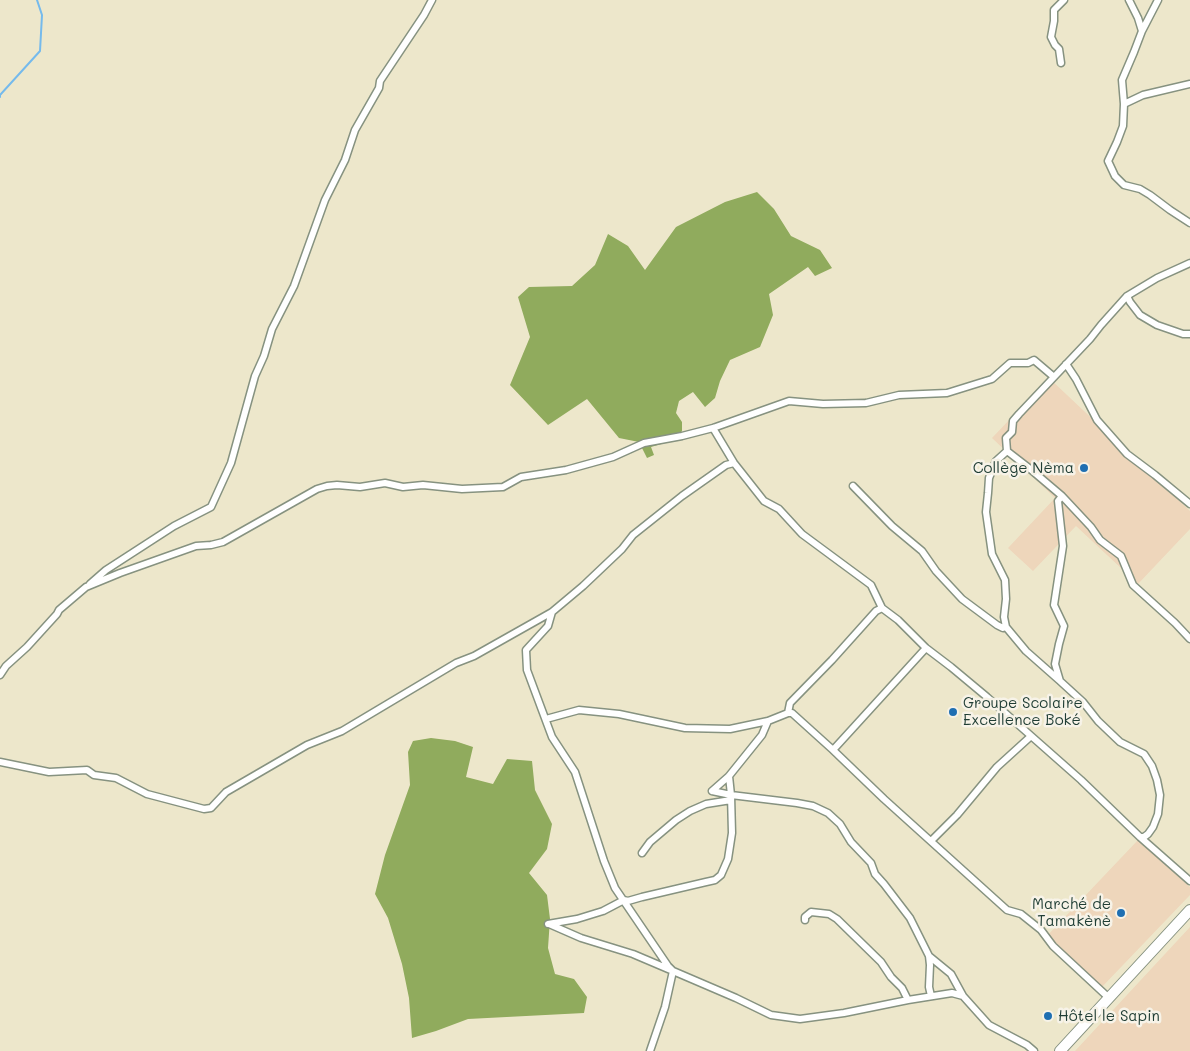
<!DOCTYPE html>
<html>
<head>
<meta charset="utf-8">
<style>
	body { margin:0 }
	canvas { display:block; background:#ede7cb }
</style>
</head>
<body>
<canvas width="1190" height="1051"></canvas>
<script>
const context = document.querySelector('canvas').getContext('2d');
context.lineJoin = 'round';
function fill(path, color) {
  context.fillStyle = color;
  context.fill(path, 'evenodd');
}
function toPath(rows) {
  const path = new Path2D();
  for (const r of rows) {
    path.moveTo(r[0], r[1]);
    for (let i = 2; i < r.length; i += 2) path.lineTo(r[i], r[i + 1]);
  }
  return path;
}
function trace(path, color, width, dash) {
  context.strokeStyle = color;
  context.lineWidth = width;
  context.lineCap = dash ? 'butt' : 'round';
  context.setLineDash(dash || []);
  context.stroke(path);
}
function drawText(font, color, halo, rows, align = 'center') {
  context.font = font + ' Mali,sans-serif';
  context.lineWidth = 5;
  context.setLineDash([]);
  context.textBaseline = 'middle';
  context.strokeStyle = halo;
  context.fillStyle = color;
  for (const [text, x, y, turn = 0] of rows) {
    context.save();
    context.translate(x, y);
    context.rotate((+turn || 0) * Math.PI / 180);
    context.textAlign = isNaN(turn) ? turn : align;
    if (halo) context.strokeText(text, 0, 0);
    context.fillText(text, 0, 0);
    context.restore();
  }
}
fill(toPath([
	[1049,378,1190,511,1190,529,1138,584,1076,526,1033,571,1008,548,1055,498,992,438],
	[1138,840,1190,887,1190,895,1101,988,1045,938],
	[1190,927,1190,1051,1075,1051]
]), '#eed6bb');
fill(toPath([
	[757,192,774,209,791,236,820,250,832,268,815,276,808,267,769,294,773,315,760,347,730,360,720,381,715,398,705,407,693,392,679,401,676,413,682,422,682,431,675,440,651,447,654,455,647,458,639,442,619,438,587,399,548,425,510,385,530,337,518,297,529,287,572,286,595,265,608,234,628,246,645,270,676,227,725,202],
	[431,738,455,741,473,747,466,777,493,784,507,759,532,761,535,790,552,824,547,849,529,873,547,895,550,919,548,948,555,974,574,979,587,997,584,1013,468,1019,436,1031,412,1038,409,998,402,964,388,918,375,894,385,855,410,785,408,752,413,741]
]), '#90ab5d');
trace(toPath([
	[0,97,0,95,40,51,42,15,37,0]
]), '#75baec', 2);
const minor = toPath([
	[1129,0,1138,18,1142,31],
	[1158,0,1142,31,1134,52,1122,80,1124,104,1123,126,1117,142,1108,161,1115,176,1124,185,1140,189,1150,195,1170,210,1190,223],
	[1061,63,1059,49,1055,45,1051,37,1054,21,1054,10,1064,0],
	[1124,104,1143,95,1190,84],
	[1190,263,1157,278,1127,296,1101,325,1090,339,1019,414,1013,421,1012,432,1006,438,1007,451,1029,468,1062,496,1091,527,1100,540,1121,556,1133,585,1175,623,1190,639],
	[1127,296,1130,302,1140,315,1157,325,1183,334,1190,334],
	[1066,364,1076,379,1097,420,1127,454,1155,475,1190,504],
	[713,428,734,463,764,501,779,509,802,534,871,585,882,608,898,620,926,648,951,667,987,697,1081,780,1140,837,1190,881],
	[1007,451,996,461,989,478,988,493,986,512,992,554,1005,580,1006,599,1004,617,1006,627,1026,651,1060,681],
	[853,486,892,526,922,551,936,571,962,599,997,625,1003,628,1006,627],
	[1062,496,1058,501,1063,546,1054,605,1064,626,1059,644,1055,664,1060,681,1083,702,1098,721,1120,742,1144,754,1152,766,1157,780,1160,795,1158,814,1153,827,1148,834,1144,837,1140,837],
	[90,584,106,570,174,526,211,507,231,463,255,376,264,356,272,329,294,286,325,200,345,160,355,130,379,88,380,81,424,15,432,0],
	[552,612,548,626,526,650,527,670,552,737,575,772,604,861,615,888,668,966,673,971,736,998,771,1015,800,1019,844,1013,908,1000,952,993,963,996,989,1025,1027,1045,1034,1051],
	[0,675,6,666,27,647,57,614,59,610,86,587,120,573,196,546,211,545,223,542,317,489,327,486,337,485,360,487,385,483,403,487,423,485,462,489,503,487,521,477,566,470,613,457,644,443,682,436,713,428,789,401,823,404,866,403,899,395,947,393,992,379,1010,363,1028,363,1034,360,1054,377],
	[788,713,790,703,832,660,876,611,882,608],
	[546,719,579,710,619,714,685,728,730,729,768,721,788,713,792,713,833,750,884,799,1007,910,1021,914,1041,930,1053,946,1109,998],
	[833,750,926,648],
	[0,762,49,772,87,770,94,775,116,778,147,794,204,809,211,808,226,792,307,745,342,731,456,663,474,656,552,612,583,586,622,549,633,535,682,496,726,465,734,463],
	[712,791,731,795,797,803,813,806,828,813,840,824,851,842,871,863,875,874,884,884,910,918,929,956,930,965,929,987,931,996],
	[712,791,729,776,762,735,768,721],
	[931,841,957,815,997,767,1030,737],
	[642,853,650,842,676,820,690,811,706,804,731,800],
	[805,920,805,917,811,912,829,914,837,919,881,962,891,977,902,988,908,1000],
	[548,924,577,919,603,911,624,900,628,901,642,897,706,882,715,880,721,875,728,859,732,833,731,795,729,776],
	[549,924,581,938,633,954,673,971,665,1007,650,1051],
	[929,956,951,974,963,996]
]);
const highway = toPath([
	[1060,1051,1190,910]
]);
trace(minor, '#869280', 9);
trace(highway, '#869280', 12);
trace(minor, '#fff', 6);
trace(highway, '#fff', 10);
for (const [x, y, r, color] of [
	[1084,468,5,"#1f6fb2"],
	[953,712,5,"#1f6fb2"],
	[1121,913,5,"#1f6fb2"],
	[1048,1016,5,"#1f6fb2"]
]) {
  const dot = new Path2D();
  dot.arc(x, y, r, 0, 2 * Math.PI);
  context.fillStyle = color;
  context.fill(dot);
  trace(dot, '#f7f3e8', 2);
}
drawText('15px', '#1f3d34', '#f7f3e8', [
	["Collège Nèma",1074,468],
	["Groupe Scolaire",963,703,"left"],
	["Excellence Boké",963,720,"left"],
	["Marché de",1111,904],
	["Tamakènè",1111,921],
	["Hôtel le Sapin",1058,1016,"left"]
], 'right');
</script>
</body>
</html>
